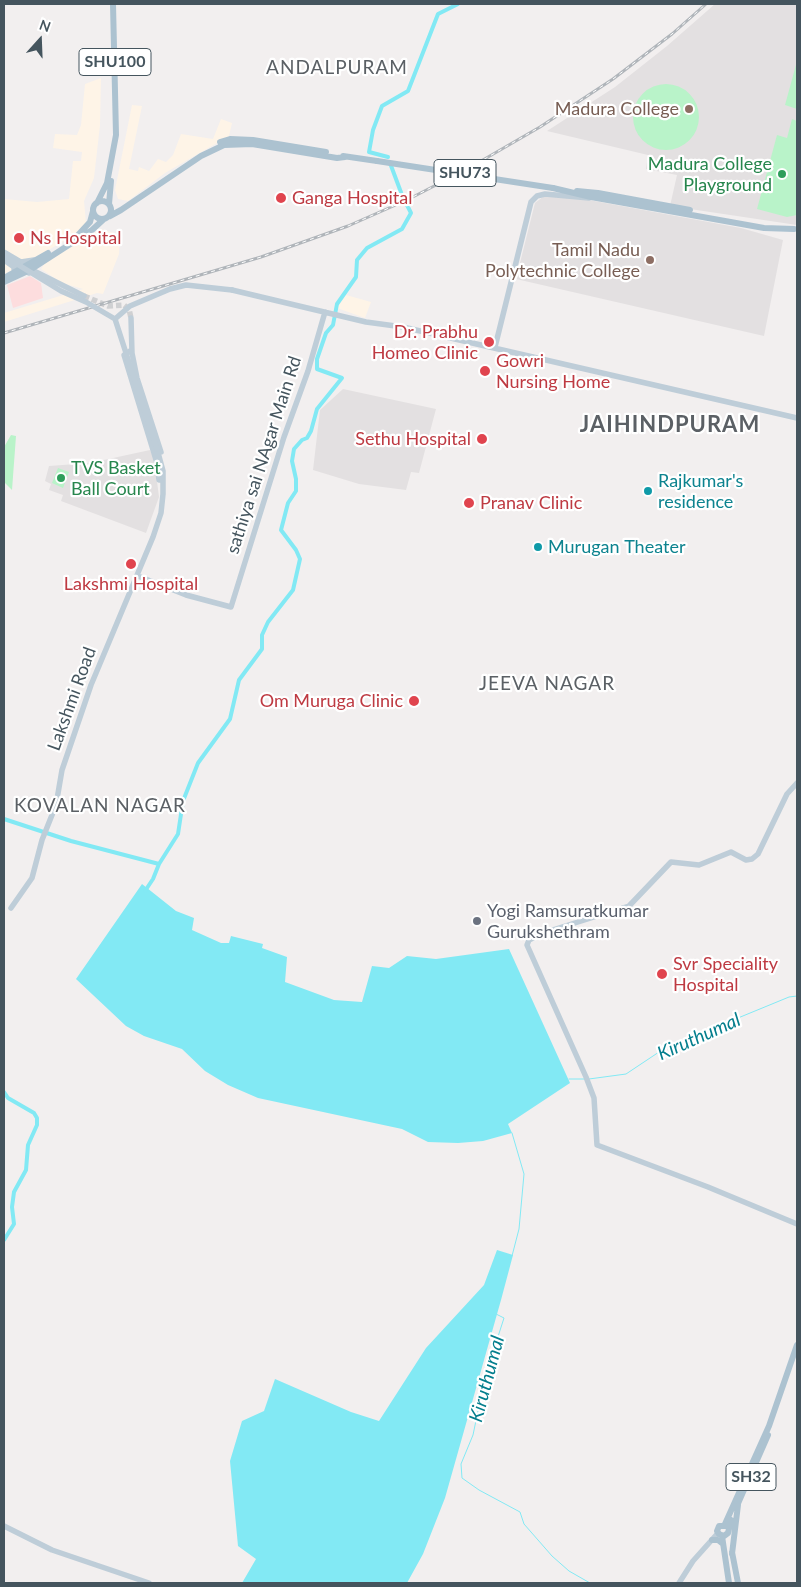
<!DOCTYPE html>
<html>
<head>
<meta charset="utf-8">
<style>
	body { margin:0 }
	#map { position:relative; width:801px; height:1587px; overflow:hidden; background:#f2efef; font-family:Lato,sans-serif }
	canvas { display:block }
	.frame { position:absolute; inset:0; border:5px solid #45555e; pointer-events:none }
	.north { position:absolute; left:15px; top:15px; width:50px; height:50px; -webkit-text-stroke:4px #fff; paint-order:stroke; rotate:20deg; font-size:14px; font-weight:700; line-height:20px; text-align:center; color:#45555e }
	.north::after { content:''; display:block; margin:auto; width:18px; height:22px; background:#45555e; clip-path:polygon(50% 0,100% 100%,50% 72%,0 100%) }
</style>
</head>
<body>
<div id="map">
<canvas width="801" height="1587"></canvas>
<div class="frame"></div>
<div class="north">N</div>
</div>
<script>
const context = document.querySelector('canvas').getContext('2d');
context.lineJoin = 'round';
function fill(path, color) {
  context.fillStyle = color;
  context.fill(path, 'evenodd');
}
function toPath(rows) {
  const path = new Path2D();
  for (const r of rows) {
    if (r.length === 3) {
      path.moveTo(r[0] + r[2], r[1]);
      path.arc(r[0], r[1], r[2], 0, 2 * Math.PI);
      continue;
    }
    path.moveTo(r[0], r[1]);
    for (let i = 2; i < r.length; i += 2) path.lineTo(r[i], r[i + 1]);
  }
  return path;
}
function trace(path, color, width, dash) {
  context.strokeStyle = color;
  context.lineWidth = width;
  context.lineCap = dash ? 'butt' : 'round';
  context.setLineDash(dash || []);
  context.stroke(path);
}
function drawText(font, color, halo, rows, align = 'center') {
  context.font = font + ' Lato,sans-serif';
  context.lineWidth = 4.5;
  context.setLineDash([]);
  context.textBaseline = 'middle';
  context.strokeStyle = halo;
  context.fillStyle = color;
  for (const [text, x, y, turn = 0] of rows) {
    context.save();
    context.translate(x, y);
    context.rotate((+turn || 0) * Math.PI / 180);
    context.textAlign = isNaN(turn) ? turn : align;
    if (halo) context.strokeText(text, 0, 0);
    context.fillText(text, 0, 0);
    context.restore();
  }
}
fill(toPath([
	[101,78,100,125,94,178,84,201,86,223,82,229,61,243,4,274,4,199,37,202,69,199,73,161,81,161,82,152,53,148,55,134,77,135,81,125,85,84],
	[132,105,142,106,129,169,138,171,139,167,149,171,158,159,166,162,173,155,181,134,213,139,221,119,232,123,229,136,165,173,128,201,118,199,115,190],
	[101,229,120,235,119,254,103,294,97,293,4,322,4,313,83,289,62,283,41,269,45,263],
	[346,295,371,302,365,318,337,308]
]), '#fef4e7');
fill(toPath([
	[715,4,797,4,797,225,670,206,677,175,646,169,648,155,547,131,615,87,667,46],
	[544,196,589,200,741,228,783,240,764,336,516,279,535,203],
	[343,389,436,409,419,473,411,472,406,490,359,484,313,470,320,410],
	[150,450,154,458,159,497,146,533,61,501,63,495,49,490,51,484,45,481,49,466,90,463]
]), '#e3e0e1');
fill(toPath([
	[30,276,41,283,43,298,13,308,7,285]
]), '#fdddde');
fill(toPath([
	[797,61,797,109,785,105],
	[666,117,33],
	[792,119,797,121,797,215,787,217,757,209,777,135,787,138],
	[11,435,16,436,12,490,4,482,4,447],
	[58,468,69,472,63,488,52,483]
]), '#b9f3c9');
fill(toPath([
	[142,884,176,911,194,918,192,930,221,943,229,943,231,936,263,944,262,948,287,957,285,982,334,1000,362,1002,372,966,389,968,407,956,436,959,509,949,570,1083,508,1124,512,1133,483,1141,458,1143,428,1142,402,1129,258,1098,228,1085,205,1071,182,1049,144,1036,126,1026,76,979],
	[497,1250,513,1255,501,1300,445,1498,423,1554,407,1583,242,1583,256,1559,238,1546,230,1461,242,1421,264,1411,275,1379,351,1412,379,1421,426,1348,484,1285]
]), '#82e9f4');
trace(toPath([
	[569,1079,585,1079],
	[589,1079,626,1074,665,1048,789,997,797,996],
	[512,1133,524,1174,519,1229,512,1256],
	[496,1314,504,1318,485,1377,473,1435,461,1464,462,1478,479,1490,520,1512,524,1524,552,1556,569,1571,590,1583]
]), '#82e9f4', 1);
trace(toPath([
	[388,157,369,152,373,130,382,106,408,91,438,14,458,4],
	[4,819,71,841,159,864,178,834,183,801,198,763,230,719,239,680,262,649,262,635,268,622,293,590,300,559,296,550,281,530,288,503,296,491,296,479,292,461,294,449,302,440,307,438,311,431,317,409,342,378,317,369,317,359,326,333,333,325,337,304,356,277,357,260,367,248,402,229,411,213,402,195,390,163],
	[145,891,153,879,159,864],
	[4,1092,8,1098,34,1113,37,1118,37,1125,28,1145,26,1170,14,1192,12,1207,14,1224,4,1240]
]), '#82e9f4', 4);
trace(toPath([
	[84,296,108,306,124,305,129,309,131,318]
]), '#cfd0d2', 5.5, [5.5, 3]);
trace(toPath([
	[4,252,21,262,34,260],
	[4,260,14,267,14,269],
	[14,267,29,273,34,271,84,296],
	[232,290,366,322,403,327,797,418],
	[131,318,132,353,137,378,161,452],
	[495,347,531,202,537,196,545,194,589,198],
	[130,351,124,355,157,463,159,480],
	[138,576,186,595,231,607,284,437,308,371,325,312],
	[797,783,787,794,758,854,752,859,746,860,731,852,699,865,671,862,629,906,543,933,529,940,527,945,586,1077,594,1098,597,1145,708,1187,797,1224],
	[11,908,32,878,42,840,56,805,62,770,91,685,153,537,161,513,163,494,163,471,157,449],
	[4,1526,52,1550,149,1583],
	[679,1583,693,1561,718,1533]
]), '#becdd8', 5.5);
trace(toPath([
	[220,142,230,139,253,140,326,152],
	[343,156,377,161],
	[553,188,591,197,764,228,794,229],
	[577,191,598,193,690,210],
	[102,210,9],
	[97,203,107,183,116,135,113,4],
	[109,204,111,181],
	[110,216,121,210,201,156,224,145,252,144,337,158,345,157],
	[78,235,90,222,93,211],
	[4,278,48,253],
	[4,282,30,270,92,230,104,219],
	[736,1508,768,1435],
	[725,1524,769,1426,797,1345],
	[728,1526,719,1526,717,1531,719,1534,724,1536,728,1533,731,1520],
	[722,1536,729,1583],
	[712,1540,718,1540,723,1544],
	[732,1552,738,1583],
	[732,1554,738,1505]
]), '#acc2d0', 6);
const rail = toPath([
	[4,333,261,257,348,226,407,200,469,168,540,127,613,79,672,34,706,4]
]);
trace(rail, '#b0b5ba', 3);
trace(rail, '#fff', 1, [4]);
trace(toPath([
	[4,256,61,291,86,302,115,319,157,449],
	[115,319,130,306,170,289,186,285,232,290]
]), '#becdd8', 5.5);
trace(toPath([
	[377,161,553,188]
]), '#acc2d0', 6);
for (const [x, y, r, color] of [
	[689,109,5,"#8d6e63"],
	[782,174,5,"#2e9e5b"],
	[281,198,6,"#e0444e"],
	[19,238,6,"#e0444e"],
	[650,260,5,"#8d6e63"],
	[489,342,6,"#e0444e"],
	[485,371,6,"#e0444e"],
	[482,439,6,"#e0444e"],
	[61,478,5,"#2e9e5b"],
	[648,491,5,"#0f9aa8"],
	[469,503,6,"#e0444e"],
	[538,547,5,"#0f9aa8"],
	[131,564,6,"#e0444e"],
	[414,701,6,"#e0444e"],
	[477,921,5,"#6b7280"],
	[662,974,6,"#e0444e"]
]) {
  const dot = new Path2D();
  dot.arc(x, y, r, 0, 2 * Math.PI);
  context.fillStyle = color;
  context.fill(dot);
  trace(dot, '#fff', 2);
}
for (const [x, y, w] of [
	[115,62,72],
	[465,173,62],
	[751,1477,50]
]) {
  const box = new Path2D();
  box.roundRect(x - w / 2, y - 13.5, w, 27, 4);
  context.fillStyle = '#fff';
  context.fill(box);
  trace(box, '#45555e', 1);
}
drawText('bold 16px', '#45555e', null, [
	["SHU100",115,62],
	["SHU73",465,173],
	["SH32",751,1477]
]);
drawText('18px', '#785e54', '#fff', [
	["Madura College",679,109],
	["Tamil Nadu",640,250],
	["Polytechnic College",640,271]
], 'right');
drawText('18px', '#27864d', '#fff', [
	["Madura College",772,164],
	["Playground",772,185],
	["TVS Basket",71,468,"left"],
	["Ball Court",71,489,"left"]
], 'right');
drawText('18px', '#be3a42', '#fff', [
	["Ganga Hospital",292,198],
	["Ns Hospital",30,238],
	["Dr. Prabhu",478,332,"right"],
	["Homeo Clinic",478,353,"right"],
	["Gowri",496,361],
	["Nursing Home",496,382],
	["Sethu Hospital",471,439,"right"],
	["Pranav Clinic",480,503],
	["Lakshmi Hospital",131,584,"center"],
	["Om Muruga Clinic",403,701,"right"],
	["Svr Speciality",673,964],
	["Hospital",673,985]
], 'left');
drawText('18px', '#45555e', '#fff', [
	["sathiya sai NAgar Main Rd",264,455,-72],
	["Lakshmi Road",72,699,-70]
]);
drawText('18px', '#0d838f', '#fff', [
	["Rajkumar's",658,481],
	["residence",658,502],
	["Murugan Theater",548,547]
], 'left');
drawText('18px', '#5b616d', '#fff', [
	["Yogi Ramsuratkumar",487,911],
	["Gurukshethram",487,932]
], 'left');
context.letterSpacing = '1px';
drawText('19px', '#5b6065', '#fff', [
	["ANDALPURAM",337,68],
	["JEEVA NAGAR",547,684],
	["KOVALAN NAGAR",100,806]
]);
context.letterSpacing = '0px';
drawText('italic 19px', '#047e8d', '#fff', [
	["Kiruthumal",699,1037,-24],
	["Kiruthumal",487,1379,-75]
]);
context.letterSpacing = '1px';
drawText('bold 22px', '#5b6065', '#fff', [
	["JAIHINDPURAM",670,425]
]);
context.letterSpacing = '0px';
</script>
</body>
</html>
